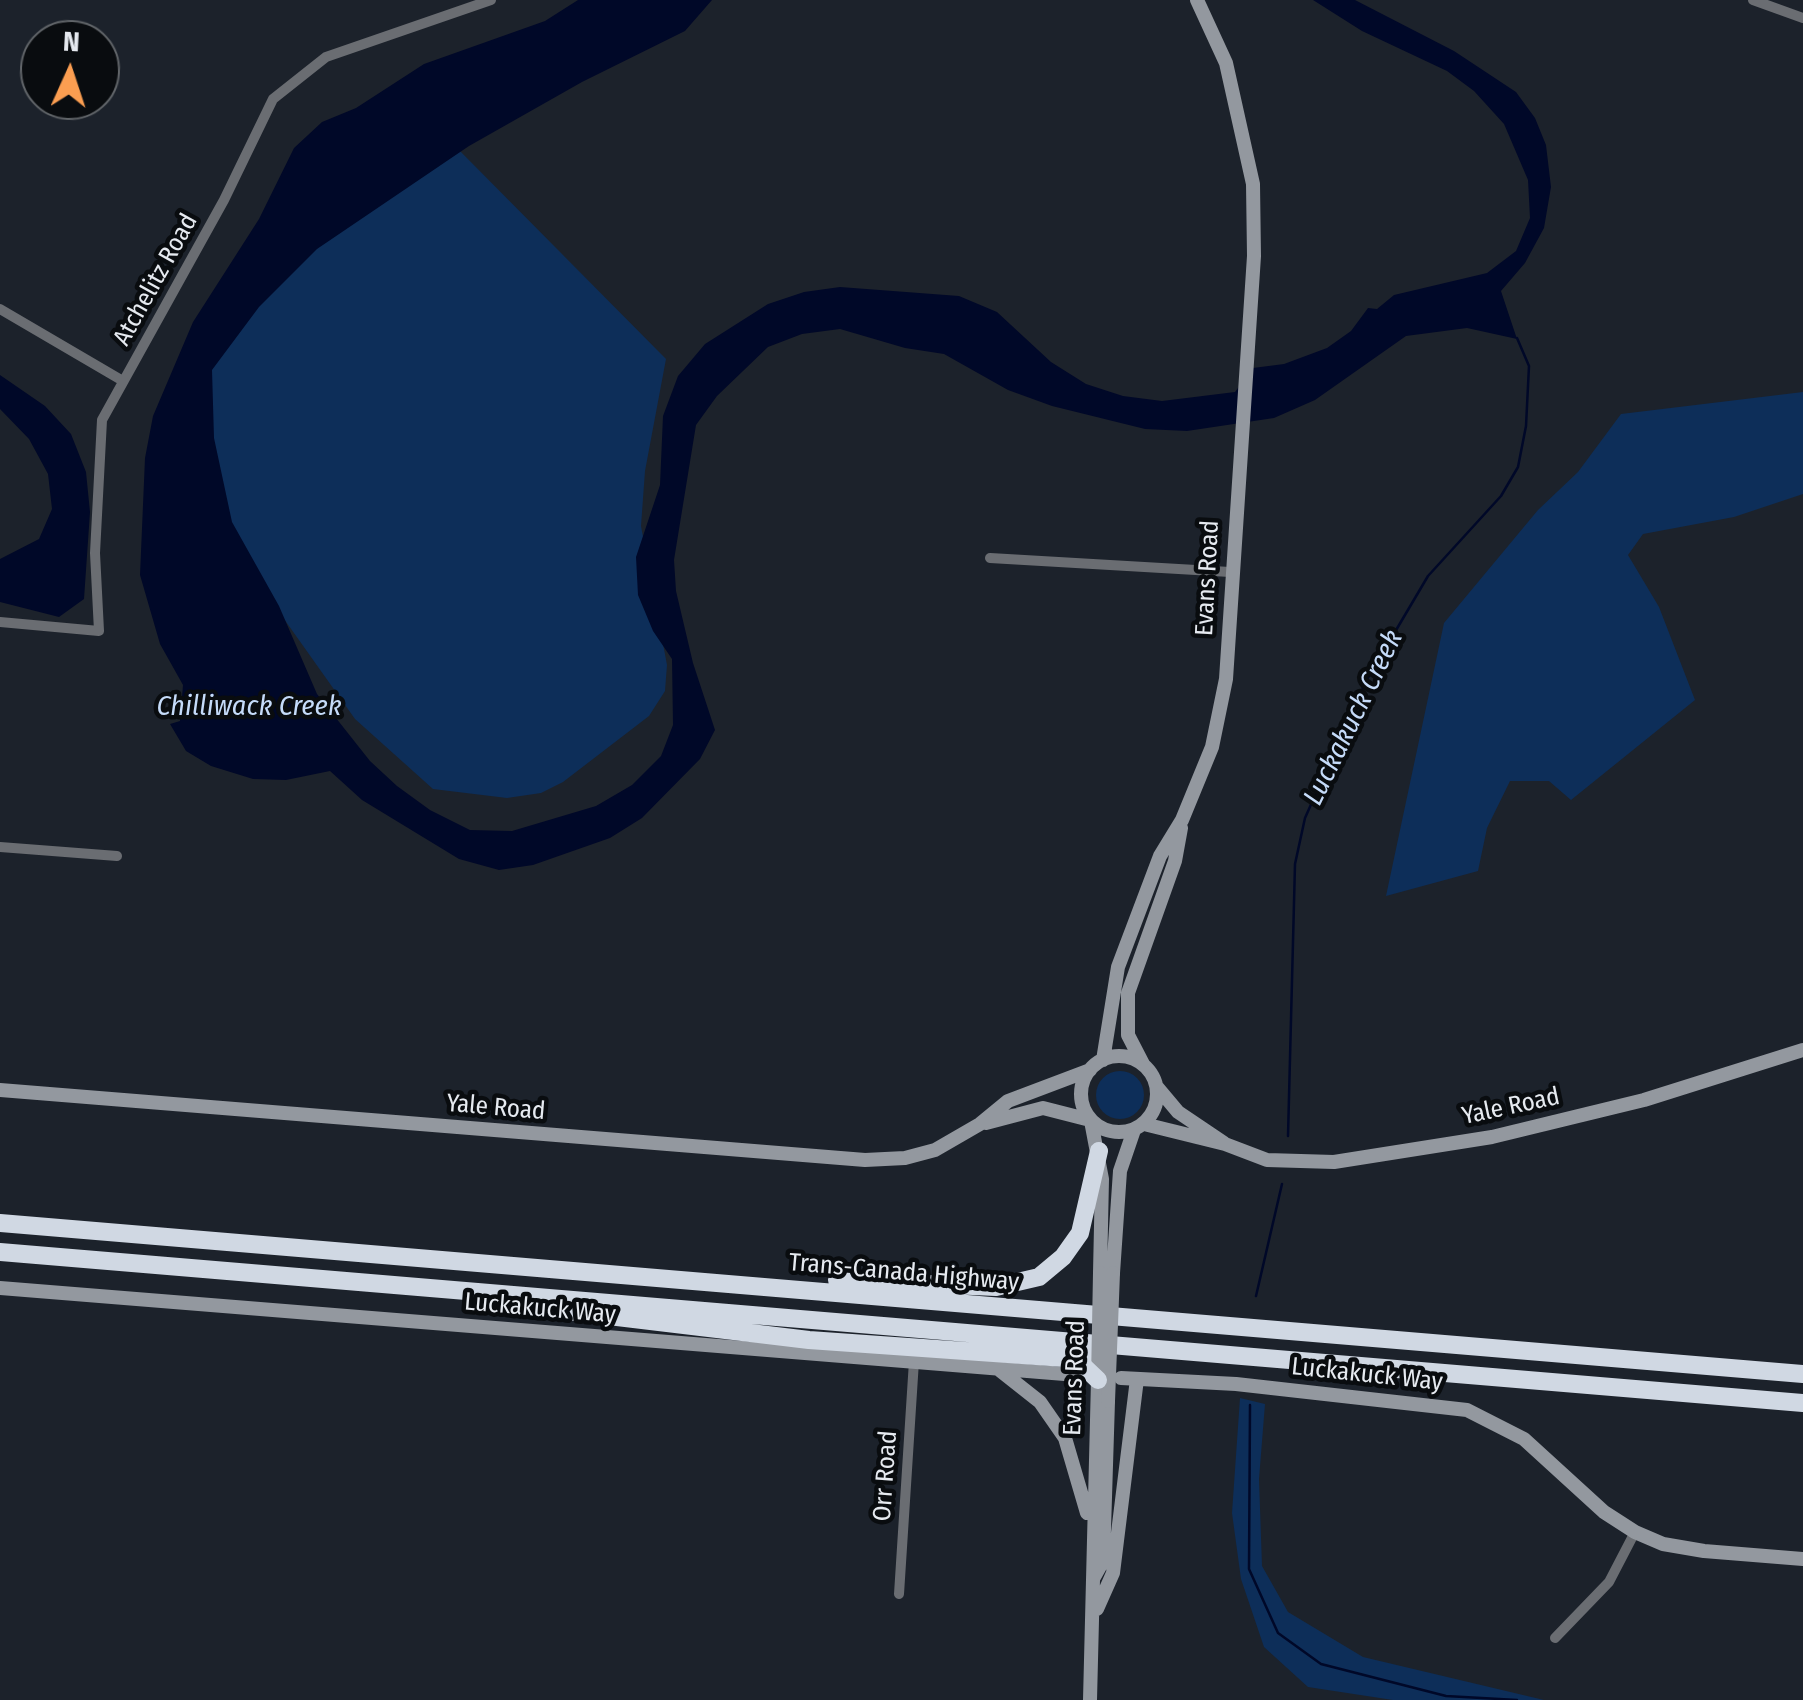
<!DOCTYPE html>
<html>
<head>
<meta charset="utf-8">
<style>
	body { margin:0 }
	#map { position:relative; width:1803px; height:1700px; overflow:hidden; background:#1c222b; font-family:"Fira Sans Condensed",sans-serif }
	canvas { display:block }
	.north { position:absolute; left:20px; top:20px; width:100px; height:100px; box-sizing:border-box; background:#090c0f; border:2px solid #616569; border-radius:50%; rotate:3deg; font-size:28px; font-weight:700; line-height:40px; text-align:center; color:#e6eaf0 }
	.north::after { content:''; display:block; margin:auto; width:35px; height:45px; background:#fb9e51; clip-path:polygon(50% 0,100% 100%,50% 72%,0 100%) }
</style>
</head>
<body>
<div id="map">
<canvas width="1803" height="1700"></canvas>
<div class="north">N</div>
</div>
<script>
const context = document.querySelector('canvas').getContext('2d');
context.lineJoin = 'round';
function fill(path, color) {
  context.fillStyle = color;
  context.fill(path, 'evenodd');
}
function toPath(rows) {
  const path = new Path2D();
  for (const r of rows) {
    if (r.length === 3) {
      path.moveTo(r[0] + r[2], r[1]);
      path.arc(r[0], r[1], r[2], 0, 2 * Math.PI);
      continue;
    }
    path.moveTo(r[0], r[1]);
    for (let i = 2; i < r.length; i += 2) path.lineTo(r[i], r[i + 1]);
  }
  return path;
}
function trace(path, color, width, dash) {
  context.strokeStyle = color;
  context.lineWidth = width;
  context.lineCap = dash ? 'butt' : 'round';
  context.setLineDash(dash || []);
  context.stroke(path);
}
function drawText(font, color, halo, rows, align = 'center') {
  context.font = font + ' "Fira Sans Condensed",sans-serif';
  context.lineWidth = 9;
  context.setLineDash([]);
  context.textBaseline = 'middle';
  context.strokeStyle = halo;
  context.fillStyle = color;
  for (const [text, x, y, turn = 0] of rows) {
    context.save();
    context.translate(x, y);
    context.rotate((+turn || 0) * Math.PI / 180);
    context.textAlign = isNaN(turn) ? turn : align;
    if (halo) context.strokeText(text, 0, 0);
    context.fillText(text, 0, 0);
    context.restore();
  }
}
fill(toPath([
	[457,148,666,359,645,471,641,526,667,665,665,691,649,716,563,782,541,793,507,798,433,789,355,719,245,564,189,424,219,351,276,267],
	[1803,392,1803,494,1734,517,1643,534,1628,555,1659,607,1695,700,1571,800,1549,781,1510,781,1487,828,1478,871,1386,896,1444,623,1538,510,1578,472,1621,414],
	[1120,1095,24],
	[1240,1398,1265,1404,1259,1479,1262,1566,1288,1612,1363,1657,1544,1700,1393,1700,1308,1687,1264,1647,1241,1579,1232,1513]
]), '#0d2e59');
fill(toPath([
	[578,0,712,0,685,31,582,82,469,146,317,249,259,307,212,370,214,438,232,522,279,606,317,694,370,761,397,786,430,810,470,830,512,831,596,806,632,785,661,756,673,725,672,659,653,631,638,595,636,557,660,485,663,416,678,376,705,344,768,304,804,292,840,287,959,296,997,312,1051,362,1086,384,1123,396,1162,401,1235,392,1253,368,1284,364,1327,348,1351,331,1368,308,1377,309,1394,295,1487,273,1516,251,1530,218,1528,180,1504,124,1474,91,1447,71,1362,31,1313,0,1355,0,1454,51,1516,92,1535,118,1546,145,1551,187,1544,228,1525,263,1501,291,1517,339,1467,328,1406,336,1315,400,1274,418,1187,431,1145,429,1052,406,1008,390,944,354,905,348,840,329,802,334,768,347,717,396,696,425,674,560,676,591,693,663,715,730,700,759,642,818,610,838,533,865,499,870,459,859,362,800,330,771,286,780,253,779,211,766,186,751,170,724,180,721,183,685,160,644,140,575,145,458,153,416,193,322,259,219,294,148,322,122,356,108,424,64,545,21],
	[0,375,45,406,71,434,86,472,90,512,84,599,59,617,0,602,0,559,39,539,52,509,48,474,29,439,0,409]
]), '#000828');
trace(toPath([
	[1288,1136,1295,864,1305,818,1366,681,1428,576,1501,496,1518,467,1526,426,1529,366,1517,338],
	[1256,1296,1282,1184],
	[1250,1405,1249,1569,1278,1633,1321,1664,1446,1696,1517,1700]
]), '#000828', 2.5);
trace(toPath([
	[1753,0,1803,18],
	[0,309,123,381],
	[990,558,1230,572],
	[0,622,99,631,95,553,102,420,224,200,273,99,326,57,491,0],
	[0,847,117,856],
	[899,1594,914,1361],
	[1555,1638,1609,1582,1635,1532]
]), '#6a6d72', 10);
trace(toPath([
	[1119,1094,38],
	[1103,1060,1118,967,1160,856,1182,820,1212,747,1226,679,1254,256,1253,184,1226,63,1197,0],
	[1143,1064,1128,1035,1128,993,1175,861,1181,828],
	[1157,1087,1178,1112,1224,1143],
	[0,1090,865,1160,905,1158,935,1150,980,1124,1008,1101,1090,1070],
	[1091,1121,1102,1179,1100,1273],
	[986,1123,1043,1108,1090,1120],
	[1144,1124,1225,1144,1267,1160,1334,1162,1492,1137,1644,1100,1803,1050],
	[1113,1273,1120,1171,1134,1130],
	[0,1288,1077,1375],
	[997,1368,1040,1402,1065,1438,1087,1513],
	[1121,1378,1236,1384,1467,1410,1524,1439,1604,1512,1635,1532,1663,1544,1704,1551,1803,1559],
	[1094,1577,1103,1561,1108,1401],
	[1097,1609,1113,1573,1137,1379],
	[1090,1700,1098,1380]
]), '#93989f', 14);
trace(toPath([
	[0,1223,1803,1374],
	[0,1252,1803,1403],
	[837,1280,996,1287,1039,1277,1063,1257,1080,1233,1099,1151],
	[524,1300,542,1308,809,1340,1093,1360]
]), '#d0d8e3', 18);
trace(toPath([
	[1098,1380,1100,1273],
	[1108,1401,1113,1273]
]), '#93989f', 14);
trace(toPath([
	[1078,1361,1098,1380]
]), '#d0d8e3', 18);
drawText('25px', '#e6eaf0', '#090c0f', [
	["Atchelitz Road",156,280,-61],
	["Evans Road",1208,578,-87],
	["Yale Road",1511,1107,-12],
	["Yale Road",496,1108,5],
	["Trans-Canada Highway",904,1273,5],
	["Luckakuck Way",540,1309,5],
	["Luckakuck Way",1367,1375,6],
	["Evans Road",1075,1378,-88],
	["Orr Road",886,1476,-86]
]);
drawText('italic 28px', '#c5dbf9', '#090c0f', [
	["Chilliwack Creek",249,707],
	["Luckakuck Creek",1354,718,-64]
]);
</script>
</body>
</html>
